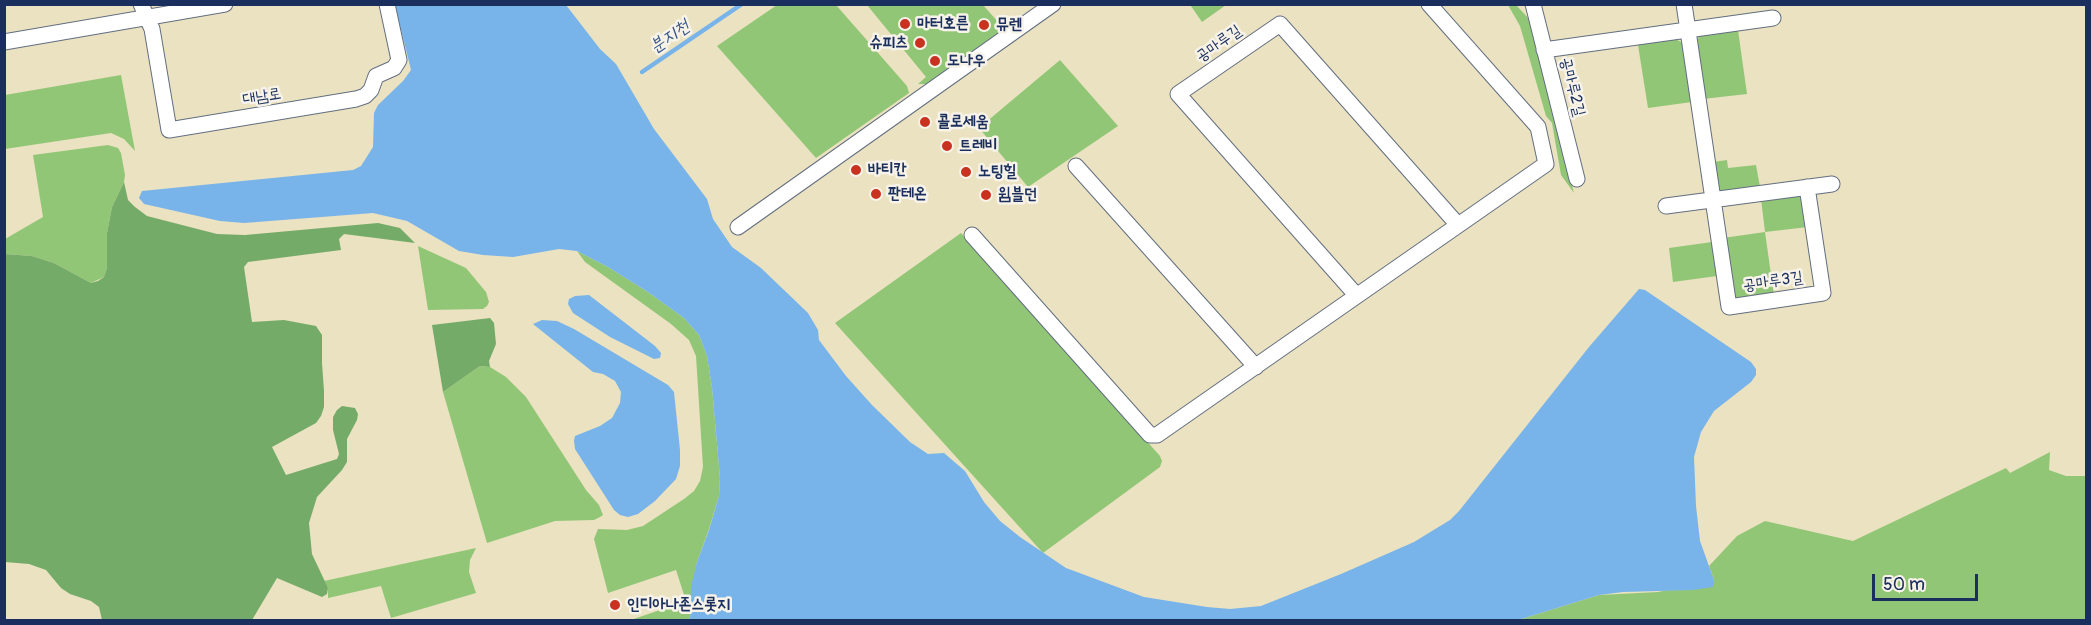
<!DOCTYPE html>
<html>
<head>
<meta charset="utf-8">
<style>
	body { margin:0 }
	#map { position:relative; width:2091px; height:625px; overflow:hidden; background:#eae2c0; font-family:Pangolin,sans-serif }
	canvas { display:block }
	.frame { position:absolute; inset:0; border:6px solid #1b2f5e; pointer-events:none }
	.scale { position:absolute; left:1872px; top:574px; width:106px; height:27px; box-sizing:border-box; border:3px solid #1b2f5e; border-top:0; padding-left:8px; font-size:18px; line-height:21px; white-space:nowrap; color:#1b2f5e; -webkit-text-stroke:4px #f7f3e8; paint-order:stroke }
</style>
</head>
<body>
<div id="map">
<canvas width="2091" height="625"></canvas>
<div class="frame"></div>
<div class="scale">50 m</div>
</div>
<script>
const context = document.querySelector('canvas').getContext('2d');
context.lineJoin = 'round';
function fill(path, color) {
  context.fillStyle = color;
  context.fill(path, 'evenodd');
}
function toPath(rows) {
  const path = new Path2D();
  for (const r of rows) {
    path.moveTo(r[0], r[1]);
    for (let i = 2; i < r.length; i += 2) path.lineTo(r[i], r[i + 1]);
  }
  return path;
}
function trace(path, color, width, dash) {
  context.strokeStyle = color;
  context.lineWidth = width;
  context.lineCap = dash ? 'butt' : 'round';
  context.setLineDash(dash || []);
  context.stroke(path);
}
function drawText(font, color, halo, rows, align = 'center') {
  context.font = font + ' Pangolin,"Poor Story",sans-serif';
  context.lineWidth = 5;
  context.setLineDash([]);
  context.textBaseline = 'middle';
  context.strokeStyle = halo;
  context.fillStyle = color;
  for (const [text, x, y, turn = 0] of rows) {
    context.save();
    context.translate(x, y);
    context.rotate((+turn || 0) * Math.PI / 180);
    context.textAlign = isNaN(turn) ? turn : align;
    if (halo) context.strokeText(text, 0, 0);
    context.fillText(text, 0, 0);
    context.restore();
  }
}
fill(toPath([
	[1194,4,1226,4,1226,5,1202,22,1191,6],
	[777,5,836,5,907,86,909,93,816,158,717,46],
	[867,5,983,5,999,23,1006,17,1007,27,927,84,918,84,926,77],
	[1508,5,1516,5,1531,21,1574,193,1561,175,1552,123,1546,116,1520,26],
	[1738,30,1747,94,1703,99,1695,43,1700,35],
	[1676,39,1684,44,1692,102,1648,108,1638,45],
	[1060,60,1118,126,1028,187,979,128],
	[121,75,135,151,124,139,111,133,5,149,5,95],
	[108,145,118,148,121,153,125,175,124,182,112,207,107,233,107,268,104,277,91,283,54,263,32,256,5,254,5,239,43,217,33,155],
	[1727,160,1728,168,1756,165,1760,187,1724,193,1717,188,1713,162],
	[1795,194,1803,199,1808,227,1765,232,1774,296,1738,300,1731,293,1723,238,1765,232,1761,199],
	[961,233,1160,456,1162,461,1160,467,1043,553,835,323],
	[1712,242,1717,276,1673,282,1669,248],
	[418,246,466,268,486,292,489,302,487,306,483,309,428,310],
	[577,251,608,267,648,292,684,318,699,335,707,356,712,387,720,478,719,496,709,529,697,562,690,600,690,620,631,620,686,601,676,570,608,593,594,539,598,529,627,530,643,526,684,499,694,491,700,481,703,467,696,356,689,340,671,324,585,262],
	[480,366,490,367,506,377,526,397,586,490,599,505,603,515,600,517,594,520,555,521,487,543,443,392],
	[2050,452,2049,470,2066,476,2086,476,2086,620,1518,620,1599,595,1658,592,1714,580,1709,566,1737,536,1765,521,1853,541,2006,468,2010,473],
	[476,548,470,560,469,572,476,593,391,618,381,586,328,598,328,588,324,581]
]), '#92c677');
fill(toPath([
	[124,182,128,200,135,207,147,216,217,234,245,235,378,223,400,228,415,243,344,234,339,239,341,250,248,262,244,267,252,322,284,320,316,326,322,335,322,363,324,391,324,407,321,416,316,423,272,447,286,475,337,459,339,454,333,430,333,417,337,410,342,406,355,408,358,414,357,420,347,439,347,462,342,470,317,497,309,523,312,554,328,588,327,594,322,597,277,578,252,620,102,620,99,607,91,601,70,594,61,588,46,570,29,564,5,562,5,254,32,256,54,263,91,283,98,281,104,277,107,268,107,233,112,207],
	[490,318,494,323,496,344,489,361,490,367,480,366,443,392,432,325]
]), '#75ab68');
fill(toPath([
	[395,5,566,5,600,49,616,64,654,129,707,199,713,219,732,247,761,268,808,313,818,330,819,340,846,376,872,405,910,442,928,454,944,453,965,471,984,502,1000,521,1020,537,1066,568,1144,597,1207,607,1230,609,1261,606,1341,574,1414,542,1450,520,1459,511,1589,347,1639,289,1645,290,1751,362,1756,369,1756,375,1751,382,1714,411,1701,432,1694,457,1696,506,1700,541,1714,580,1713,587,1693,590,1623,592,1599,595,1518,620,690,620,691,587,697,562,709,530,719,496,720,478,712,387,707,356,699,335,684,318,648,292,608,267,577,251,559,249,513,257,483,255,459,251,407,221,373,213,244,223,220,221,144,204,139,198,142,191,353,170,361,166,373,147,374,113,378,105,403,81,411,70],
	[589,295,655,346,661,353,660,358,654,359,610,337,573,313,568,304,569,299,575,296],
	[542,320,557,321,574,329,668,385,674,392,680,450,680,466,676,479,655,501,638,514,628,517,620,515,614,510,575,449,574,441,575,436,600,426,612,418,620,403,621,392,615,381,603,374,593,372,533,324]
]), '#78b4ea');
trace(toPath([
	[642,72,742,4]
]), '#78b4ea', 4.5);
const street = toPath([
	[141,4,152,29,169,130,356,99,365,96,371,90,376,76,394,68,399,60,387,4],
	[1533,4,1577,179],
	[1684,4,1729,307,1823,293,1807,187],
	[4,42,225,4],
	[1544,50,1773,18],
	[1076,166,1256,367],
	[1666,206,1832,184],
	[738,227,1053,4],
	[972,235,1150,435,1157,435,1546,164,1538,127,1429,4],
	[1357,296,1178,94,1280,24,1458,225]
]);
trace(street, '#636e80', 17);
trace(street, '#fff', 15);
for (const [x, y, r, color] of [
	[905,24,6,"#c8321e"],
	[984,25,6,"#c8321e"],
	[920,43,6,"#c8321e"],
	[935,61,6,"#c8321e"],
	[925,122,6,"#c8321e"],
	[947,146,6,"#c8321e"],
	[856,170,6,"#c8321e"],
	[966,172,6,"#c8321e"],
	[876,194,6,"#c8321e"],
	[986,195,6,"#c8321e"],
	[615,605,6,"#c8321e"]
]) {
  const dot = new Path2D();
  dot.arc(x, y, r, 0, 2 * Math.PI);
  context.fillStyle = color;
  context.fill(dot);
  trace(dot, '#f7f3e8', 2);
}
drawText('bold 16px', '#1b2f5e', '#f7f3e8', [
	["마터호른",917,24],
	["뮤렌",996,25],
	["슈피츠",908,43,"right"],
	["도나우",947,61],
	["콜로세움",937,122],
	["트레비",959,146],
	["바티칸",868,170],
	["노팅힐",978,172],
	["판테온",888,194],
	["윔블던",998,195],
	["인디아나존스롯지",627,605]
], 'left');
drawText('16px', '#1b2f5e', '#f7f3e8', [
	["공마루길",1219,44,-35],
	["공마루2길",1572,87,76],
	["대남로",262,97,-9],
	["공마루3길",1773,282,-8]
]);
drawText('italic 18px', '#375788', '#f7f3e8', [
	["분지천",670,37,-34]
]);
</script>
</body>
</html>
